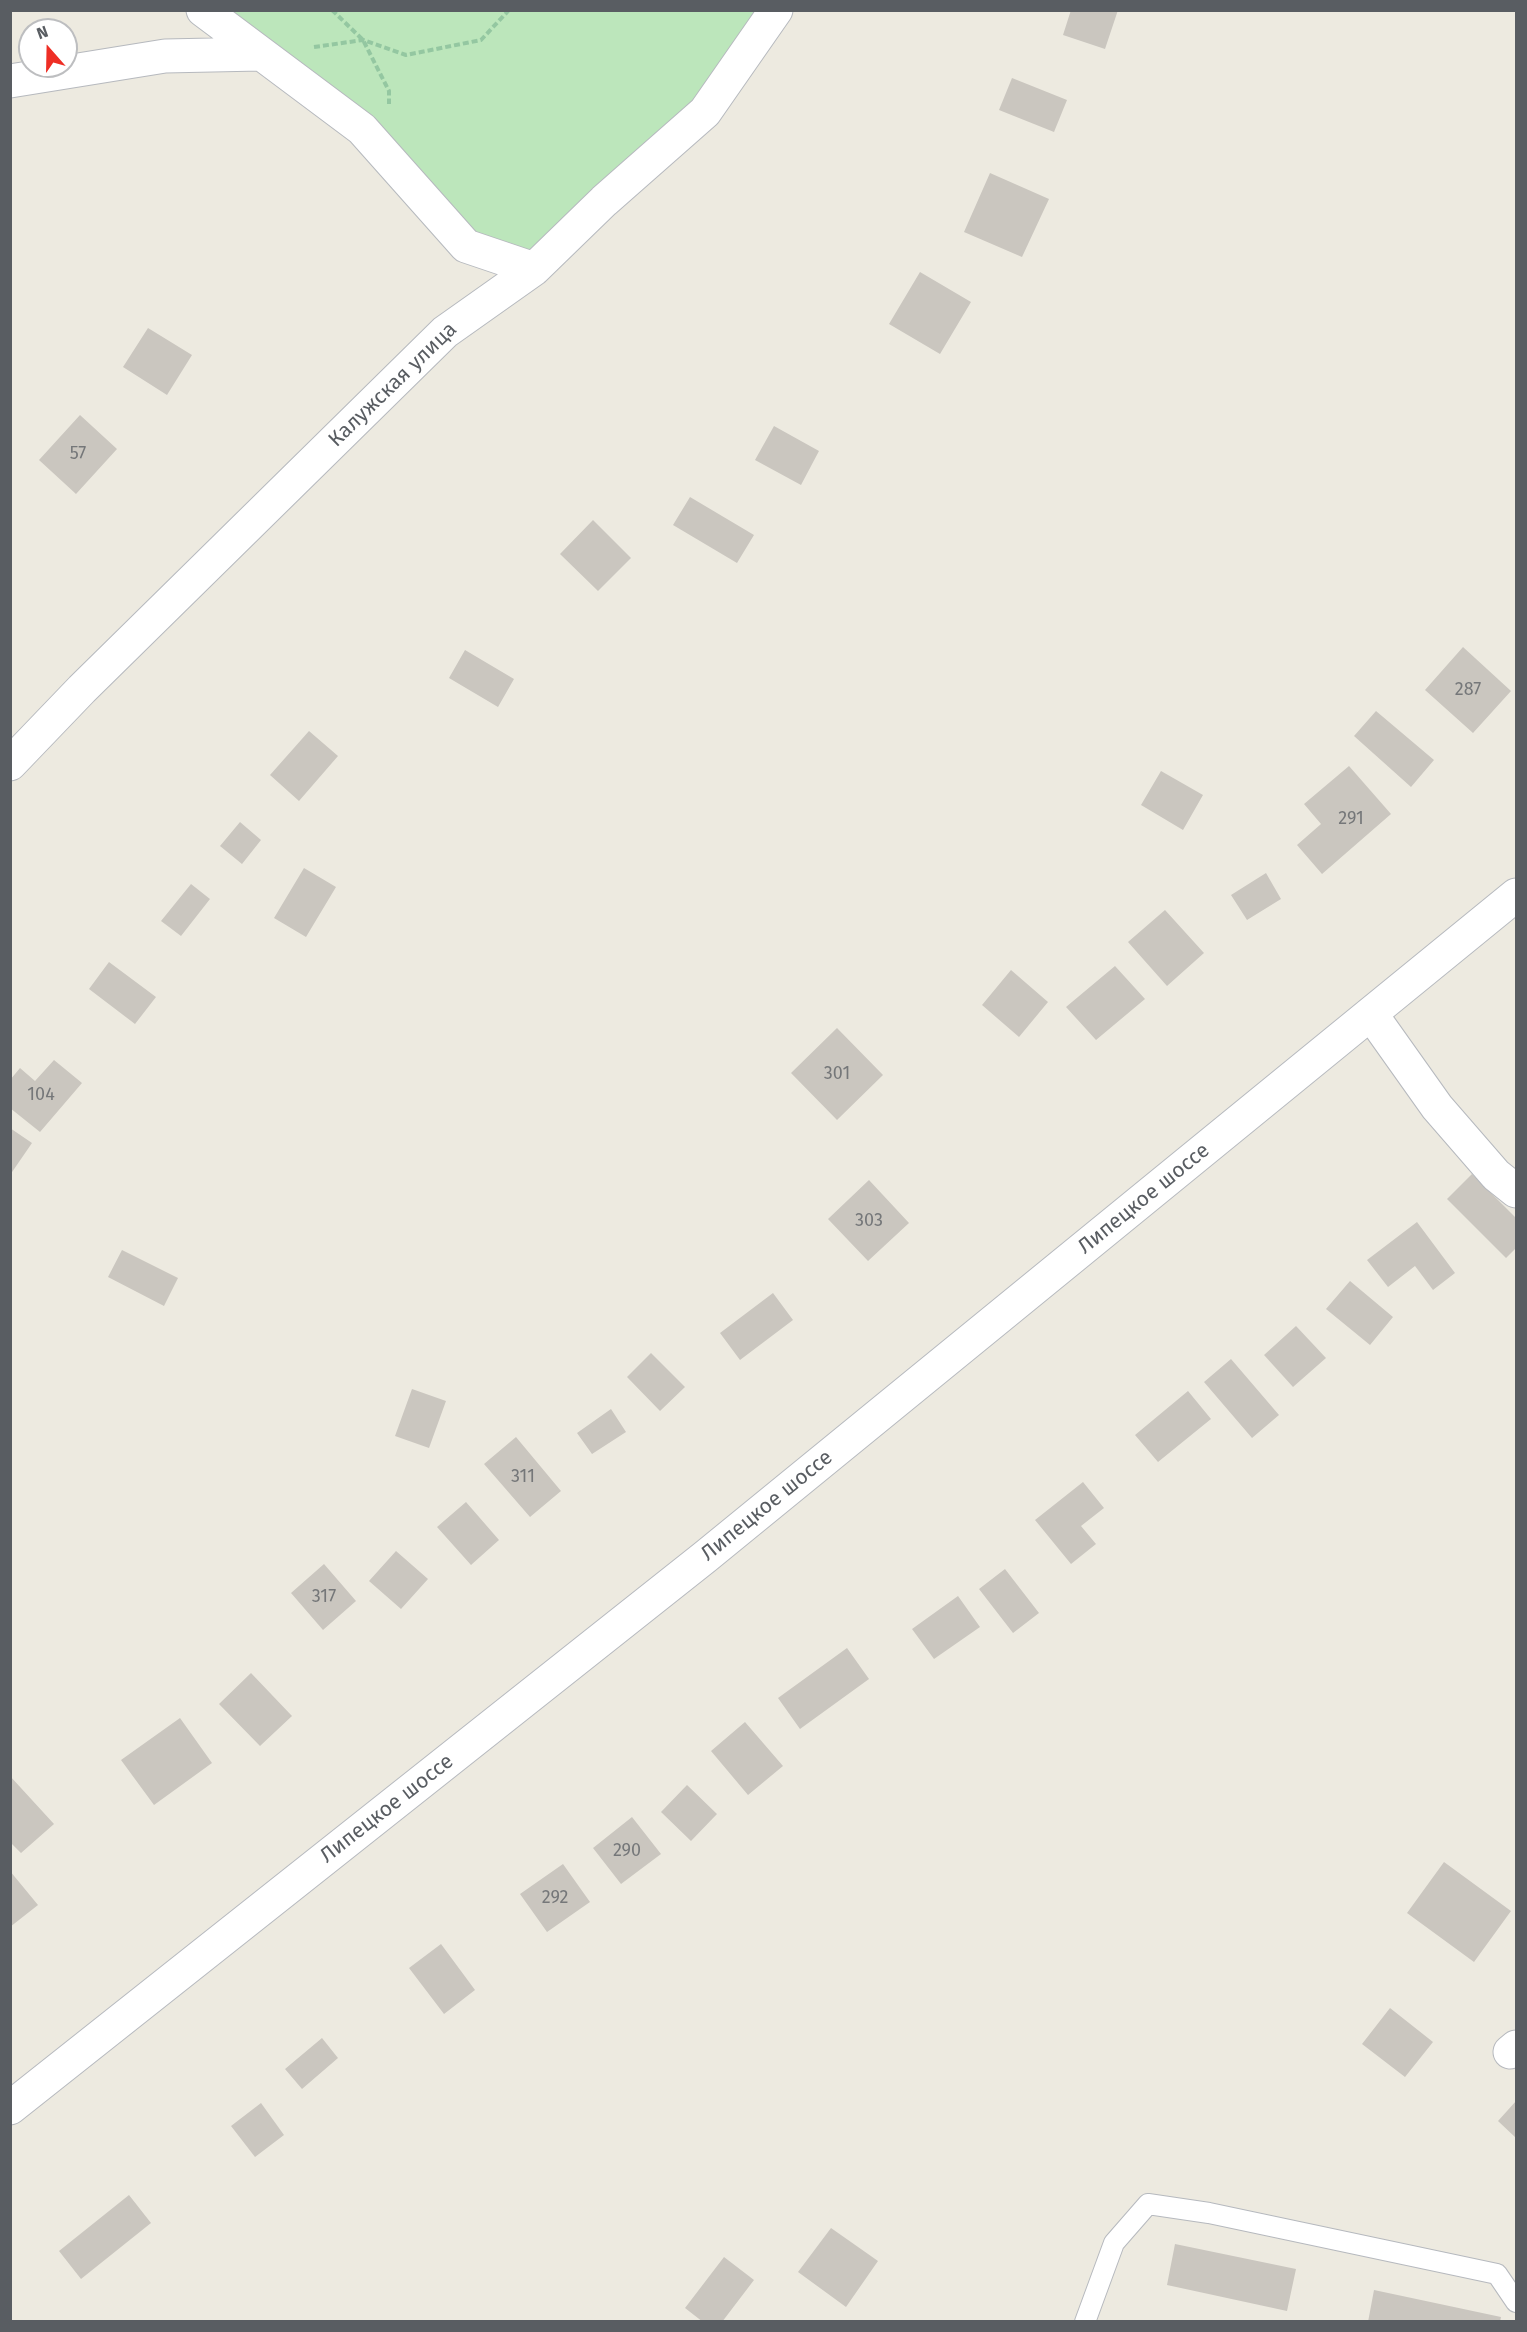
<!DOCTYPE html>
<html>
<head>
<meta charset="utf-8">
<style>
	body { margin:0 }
	#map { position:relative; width:1527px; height:2332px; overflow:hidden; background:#edeae0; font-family:"Fira Sans",sans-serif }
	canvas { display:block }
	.frame { position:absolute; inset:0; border:12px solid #595d62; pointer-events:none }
	.north { position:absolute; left:18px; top:18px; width:60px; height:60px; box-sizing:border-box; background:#fff; border:2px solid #bdbec0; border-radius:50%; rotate:340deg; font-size:16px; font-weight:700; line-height:24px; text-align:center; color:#595d62 }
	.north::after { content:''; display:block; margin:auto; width:21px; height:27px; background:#ee2e25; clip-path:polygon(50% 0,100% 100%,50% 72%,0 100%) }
</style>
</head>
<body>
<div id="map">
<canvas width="1527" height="2332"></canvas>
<div class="frame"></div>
<div class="north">N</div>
</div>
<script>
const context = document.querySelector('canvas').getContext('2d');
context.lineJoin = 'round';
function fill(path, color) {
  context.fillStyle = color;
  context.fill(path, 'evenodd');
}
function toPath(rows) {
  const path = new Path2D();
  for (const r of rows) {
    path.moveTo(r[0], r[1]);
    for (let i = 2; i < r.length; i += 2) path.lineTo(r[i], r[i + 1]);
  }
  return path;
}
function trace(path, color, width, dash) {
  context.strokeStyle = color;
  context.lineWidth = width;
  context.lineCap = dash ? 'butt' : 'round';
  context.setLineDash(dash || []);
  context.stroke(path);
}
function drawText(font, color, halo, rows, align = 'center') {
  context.font = font + ' "Fira Sans",sans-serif';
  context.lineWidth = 4.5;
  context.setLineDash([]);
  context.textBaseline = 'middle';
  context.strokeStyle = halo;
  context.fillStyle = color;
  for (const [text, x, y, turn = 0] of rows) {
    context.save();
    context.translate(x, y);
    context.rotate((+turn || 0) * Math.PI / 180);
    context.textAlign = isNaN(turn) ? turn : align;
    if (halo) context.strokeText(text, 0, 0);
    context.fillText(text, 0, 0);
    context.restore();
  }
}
fill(toPath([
	[203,11,776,11,705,112,534,269,466,246,393,164]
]), '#bce6bb');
fill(toPath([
	[1071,10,1118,10,1105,49,1063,35],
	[1012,78,1067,100,1054,132,999,110],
	[990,173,1049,199,1022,257,964,232],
	[920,272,971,302,940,354,889,324],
	[148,328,192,355,167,395,123,367],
	[80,415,117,449,76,494,39,460],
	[774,426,819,451,801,485,755,460],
	[690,497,754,535,737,563,673,525],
	[593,520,631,558,598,591,560,554],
	[1463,647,1511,691,1473,733,1425,690],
	[465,650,514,679,498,707,449,678],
	[1376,711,1434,760,1411,787,1354,736],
	[309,731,338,756,299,801,270,775],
	[1349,766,1391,814,1322,874,1297,845,1321,824,1304,804],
	[1161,771,1203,795,1183,830,1141,805],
	[240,822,261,840,242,864,220,846],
	[304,868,336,887,306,937,274,918],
	[1266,873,1281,899,1247,920,1231,895],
	[191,884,210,899,181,936,161,921],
	[1165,910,1204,953,1167,986,1128,942],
	[109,962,156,997,135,1024,89,989],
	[1115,966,1145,999,1096,1040,1066,1007],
	[1011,970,1048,1002,1019,1037,982,1005],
	[837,1028,883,1075,837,1120,791,1073],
	[54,1060,82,1083,40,1132,10,1108,10,1080,20,1068,35,1081],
	[10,1128,32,1143,10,1175],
	[1472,1174,1516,1218,1516,1248,1506,1258,1447,1199],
	[869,1180,909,1223,868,1261,828,1219],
	[1417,1222,1455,1273,1433,1290,1415,1266,1388,1287,1367,1260],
	[122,1250,178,1278,164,1306,108,1277],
	[1350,1281,1393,1317,1370,1345,1326,1309],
	[773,1293,793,1320,740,1360,720,1333],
	[1296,1326,1326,1358,1293,1387,1264,1355],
	[651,1353,685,1387,660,1411,627,1377],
	[1231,1359,1279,1415,1252,1438,1204,1382],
	[412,1389,446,1401,429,1448,395,1436],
	[1188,1391,1211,1419,1158,1462,1135,1435],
	[611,1409,626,1432,592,1454,577,1433],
	[516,1437,561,1491,530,1517,484,1464],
	[1083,1482,1104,1508,1081,1526,1096,1544,1071,1564,1035,1520],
	[466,1502,499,1540,471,1565,437,1527],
	[396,1551,428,1579,401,1609,369,1581],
	[324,1564,356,1601,323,1630,291,1593],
	[1005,1569,1039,1613,1013,1633,979,1589],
	[958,1596,980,1627,934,1659,912,1629],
	[847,1648,869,1679,800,1729,778,1698],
	[251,1673,292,1716,260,1746,219,1704],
	[180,1718,212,1763,154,1805,121,1760],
	[745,1722,783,1766,748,1795,711,1751],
	[10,1776,54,1824,21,1853,10,1842],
	[687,1785,717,1814,691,1841,661,1812],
	[632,1817,661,1854,621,1884,593,1848],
	[1444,1862,1511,1911,1474,1962,1407,1913],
	[563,1864,590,1902,547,1932,520,1894],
	[10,1871,38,1905,10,1927],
	[441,1944,475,1990,444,2014,409,1968],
	[1390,2008,1433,2042,1405,2077,1362,2044],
	[322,2038,338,2058,302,2089,285,2069],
	[1516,2101,1516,2138,1498,2121],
	[261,2103,284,2135,255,2157,231,2126],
	[129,2195,151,2223,81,2279,59,2251],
	[831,2228,878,2261,846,2307,798,2272],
	[1175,2244,1296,2269,1287,2311,1167,2285],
	[724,2257,754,2280,722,2322,703,2322,685,2308],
	[1374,2290,1501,2317,1500,2322,1368,2322]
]), '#cac6bf');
const service = toPath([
	[1085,2322,1114,2243,1148,2204,1209,2213,1497,2274,1516,2302]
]);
const minor = toPath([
	[203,10,362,129,466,246,534,269],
	[10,81,165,56,260,54],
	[10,764,82,689,445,332,534,269,604,201,705,112,776,10],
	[1371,1014,1437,1107,1496,1175,1516,1191],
	[1510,2052,1516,2047]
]);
const tertiary = toPath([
	[10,2108,705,1557,1516,895]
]);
trace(service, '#b6b9be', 22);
trace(minor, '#b6b9be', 35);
trace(tertiary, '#b6b9be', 35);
trace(toPath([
	[332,10,363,40,389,91,389,104],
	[314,47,363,40,406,55,481,40,509,10]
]), '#94c7a1', 4, [6, 3]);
trace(service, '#fff', 20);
trace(minor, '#fff', 33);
trace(tertiary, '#fff', 33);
drawText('18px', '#757779', null, [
	["57",78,454],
	["287",1468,690],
	["291",1351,819],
	["301",837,1074],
	["104",41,1095],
	["303",869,1221],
	["311",523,1477],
	["317",324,1597],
	["290",627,1851],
	["292",555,1898]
]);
drawText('21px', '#595d62', '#fff', [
	["Калужская улица",393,385,-44],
	["Липецкое шоссе",1144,1199,-39],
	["Липецкое шоссе",767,1506,-39],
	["Липецкое шоссе",387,1809,-38]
]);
</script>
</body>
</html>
